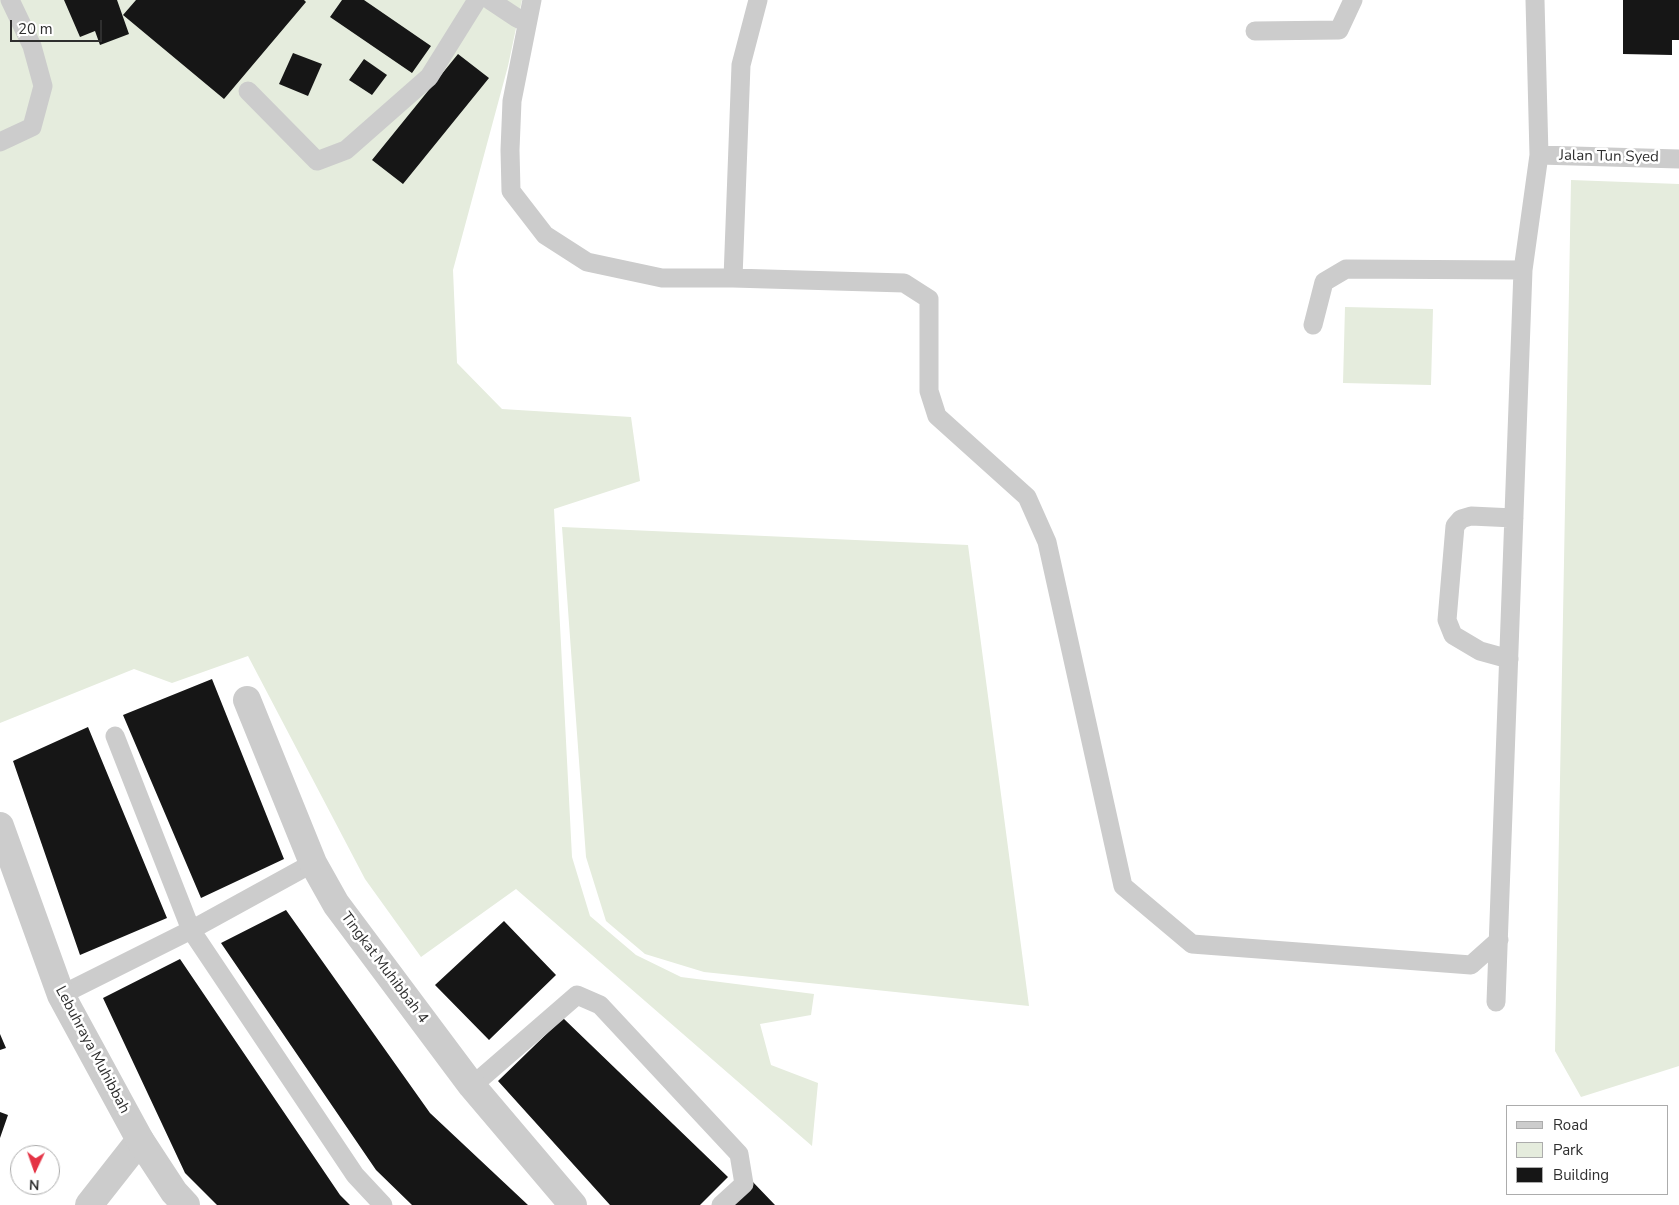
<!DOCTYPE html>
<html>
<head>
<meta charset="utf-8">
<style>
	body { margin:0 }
	#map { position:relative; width:1679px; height:1205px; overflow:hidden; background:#fff; font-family:"Nunito Sans",sans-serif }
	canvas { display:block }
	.legend { position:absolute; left:1506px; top:1105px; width:162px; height:90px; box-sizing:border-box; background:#fff; border:1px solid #acacac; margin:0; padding:6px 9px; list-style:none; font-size:15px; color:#2f2f2f }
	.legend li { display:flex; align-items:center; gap:10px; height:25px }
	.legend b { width:25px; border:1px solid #acacac }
	.north { position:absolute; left:10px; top:1145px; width:50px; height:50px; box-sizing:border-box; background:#fff; border:1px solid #acacac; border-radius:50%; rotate:183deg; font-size:14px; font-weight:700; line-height:20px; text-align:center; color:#2f2f2f }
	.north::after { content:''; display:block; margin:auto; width:18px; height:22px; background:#e43345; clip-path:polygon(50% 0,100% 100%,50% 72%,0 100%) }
	.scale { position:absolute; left:10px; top:20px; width:92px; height:22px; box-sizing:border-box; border:2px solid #2f2f2f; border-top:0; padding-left:6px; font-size:15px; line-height:18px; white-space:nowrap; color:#2f2f2f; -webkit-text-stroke:4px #fff; paint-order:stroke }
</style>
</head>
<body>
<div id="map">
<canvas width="1679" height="1205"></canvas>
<ul class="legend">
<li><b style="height:6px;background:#ccc"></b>Road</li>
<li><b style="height:14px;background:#e5ecdd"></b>Park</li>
<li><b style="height:14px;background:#161616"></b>Building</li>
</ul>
<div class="north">N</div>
<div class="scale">20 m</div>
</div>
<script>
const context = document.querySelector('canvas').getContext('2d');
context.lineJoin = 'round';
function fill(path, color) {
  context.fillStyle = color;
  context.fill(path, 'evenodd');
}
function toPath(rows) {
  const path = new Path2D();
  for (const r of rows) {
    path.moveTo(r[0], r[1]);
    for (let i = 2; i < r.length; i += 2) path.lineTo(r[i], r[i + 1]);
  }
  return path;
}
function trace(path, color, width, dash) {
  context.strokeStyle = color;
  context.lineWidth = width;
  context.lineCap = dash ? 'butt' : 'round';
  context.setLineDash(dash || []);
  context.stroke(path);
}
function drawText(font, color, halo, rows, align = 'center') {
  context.font = font + ' "Nunito Sans",sans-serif';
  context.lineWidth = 5;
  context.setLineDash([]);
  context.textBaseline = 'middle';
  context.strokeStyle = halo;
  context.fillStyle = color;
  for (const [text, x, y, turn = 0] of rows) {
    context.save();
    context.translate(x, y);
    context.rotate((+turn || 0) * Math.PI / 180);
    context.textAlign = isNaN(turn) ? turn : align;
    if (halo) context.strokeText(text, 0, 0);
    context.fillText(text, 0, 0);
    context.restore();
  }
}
fill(toPath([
	[0,0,522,0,508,66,453,270,457,363,502,409,631,417,640,481,554,509,572,857,590,916,636,955,681,977,814,994,811,1015,760,1024,771,1065,818,1083,812,1146,516,889,421,957,365,879,248,656,172,683,134,669,0,723],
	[1571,180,1679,184,1679,1066,1581,1097,1555,1051],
	[1345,307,1433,309,1431,385,1343,383],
	[562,527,968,545,1029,1006,704,972,645,954,606,921,586,857]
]), '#e5ecdd');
fill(toPath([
	[64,0,117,0,129,34,100,45,95,31,80,37],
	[136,0,304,0,306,2,224,99,123,15],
	[342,0,364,0,431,46,412,73,330,17],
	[1623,0,1679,0,1679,40,1672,40,1672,55,1623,54],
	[293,53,322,64,308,96,279,84],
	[458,54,489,78,403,184,372,160],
	[364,59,387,75,372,95,349,80],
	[212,679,284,859,201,898,123,715],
	[88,727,167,918,80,955,13,761],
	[286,910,430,1113,528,1205,412,1205,376,1170,221,943],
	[504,921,556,975,489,1040,435,985],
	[180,959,340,1195,350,1205,217,1205,185,1173,103,998],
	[563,1018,728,1177,700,1205,610,1205,498,1081],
	[0,1034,6,1048,0,1050],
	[0,1112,8,1115,0,1138],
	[751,1180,775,1205,727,1205]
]), '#161616');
trace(toPath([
	[490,0,517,18,527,23],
	[532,0,512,101,510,150,511,191,545,235,587,262,662,278,733,278,904,283,929,299,929,391,937,416,1027,497,1047,542,1123,886,1192,944,1471,965,1499,940],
	[1255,31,1339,30,1353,0],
	[248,91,317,161,346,150,429,77,477,0],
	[0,142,32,127,43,86,32,46,10,0],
	[1539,155,1679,159],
	[733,278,741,65,758,0],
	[1313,325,1324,282,1346,269,1523,270],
	[1509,659,1480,651,1453,635,1447,620,1455,526,1461,519,1471,516,1514,518],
	[115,736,191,930,355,1175,383,1205],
	[61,995,191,930,313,863],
	[1496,1002,1523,270,1539,155,1535,0],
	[472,1086,577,995,600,1005,739,1154,744,1184,721,1205]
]), '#ccc', 19);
trace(toPath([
	[247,700,313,863,336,904,472,1086,573,1205],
	[89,1205,140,1140]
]), '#ccc', 28);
trace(toPath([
	[0,826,61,995,140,1140,174,1192,186,1205]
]), '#ccc', 28);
drawText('15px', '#2f2f2f', '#fff', [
	["Jalan Tun Syed",1609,157,1],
	["Tingkat Muhibbah 4",384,968,53],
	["Lebuhraya Muhibbah",92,1050,62]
]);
</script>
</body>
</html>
